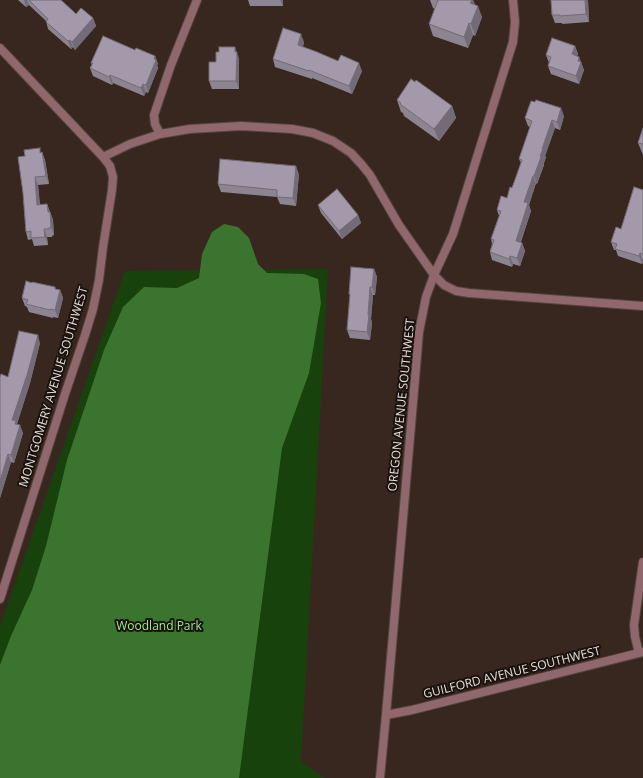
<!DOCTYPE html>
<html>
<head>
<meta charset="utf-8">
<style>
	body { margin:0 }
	canvas { display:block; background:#37271e }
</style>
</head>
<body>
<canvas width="643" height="778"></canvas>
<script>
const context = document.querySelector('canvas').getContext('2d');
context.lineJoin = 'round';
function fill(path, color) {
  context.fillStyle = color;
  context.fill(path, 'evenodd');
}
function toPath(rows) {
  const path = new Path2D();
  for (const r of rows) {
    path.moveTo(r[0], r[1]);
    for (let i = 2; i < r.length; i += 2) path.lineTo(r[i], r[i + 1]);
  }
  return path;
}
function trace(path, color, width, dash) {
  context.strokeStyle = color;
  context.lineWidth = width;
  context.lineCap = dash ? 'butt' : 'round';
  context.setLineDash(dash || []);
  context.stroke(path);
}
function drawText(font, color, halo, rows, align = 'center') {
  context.font = font + ' "Open Sans",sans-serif';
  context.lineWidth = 4;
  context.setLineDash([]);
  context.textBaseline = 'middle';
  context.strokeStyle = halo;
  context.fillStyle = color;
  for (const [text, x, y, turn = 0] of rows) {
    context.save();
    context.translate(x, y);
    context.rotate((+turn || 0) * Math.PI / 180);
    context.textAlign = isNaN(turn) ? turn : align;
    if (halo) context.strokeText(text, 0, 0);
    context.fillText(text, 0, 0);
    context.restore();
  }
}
fill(toPath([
	[328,269,301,762,325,778,0,778,0,626,125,271]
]), '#17420c');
fill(toPath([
	[224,224,238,227,249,238,258,264,267,273,304,274,318,279,321,303,309,373,282,448,239,778,0,778,0,665,11,636,32,590,46,546,67,460,104,350,123,307,144,287,177,288,199,278,202,254,212,232]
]), '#3b742e');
const minor = toPath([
	[0,48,103,157,110,166,113,177,112,190,103,247,99,280,93,309,85,335,65,394,0,599],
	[160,134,155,124,154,115,171,65,197,0],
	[103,157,130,144,160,134,190,129,241,126,292,129,313,133,333,141,351,153,362,165,370,175,399,225,434,275,444,285,456,291,469,293,643,306],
	[639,653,635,637,634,625,643,562],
	[386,715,412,710,643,652],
	[380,778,386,715,417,356,419,332,426,297,434,275,453,234,513,42,515,22,513,0]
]);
trace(minor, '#54443c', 10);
trace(minor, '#90676d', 8);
fill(toPath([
	[18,0,61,0,76,14,93,18,96,26,75,50,73,47,71,49,48,29,46,21,29,5,26,7],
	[248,0,283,0,283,6,250,6],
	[430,0,473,0,475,5,482,17,475,36,473,35,468,48,433,36,429,24,435,9,433,8],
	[551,0,588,0,589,22,562,24,562,23,555,23,552,15],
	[304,42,303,47,362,71,352,94,312,78,312,79,275,67,273,59],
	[575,46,578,54,577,56,579,57,584,70,579,84,551,74,548,66,549,63,546,55],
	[135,50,155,56,158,64,157,65,158,68,148,93,146,92,144,96,113,83,112,85,93,76,90,68,92,65,91,63],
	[238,55,239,60,239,89,212,89,209,81,216,62],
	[397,100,452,106,456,118,439,141,404,116,403,113,401,112],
	[564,116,560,130,555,128,545,156,546,157,544,163,544,165,537,184,536,183,529,205,531,211,521,242,522,243,525,251,520,266,513,264,512,267,492,260,490,252,492,244,491,239,499,216,497,210,507,198,512,188,521,163,519,159,530,127,528,126,525,118],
	[643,128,643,155,638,143],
	[42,152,45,160,49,184,38,185,40,204,47,204,53,220,54,235,52,236,52,237,47,237,48,245,34,246,32,239,28,240,26,232,23,193,25,156],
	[299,174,296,206,280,204,277,197,221,192,218,184],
	[643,190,643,261,642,264,618,256,616,250,614,250,611,242,621,229],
	[318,205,358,215,361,223,342,239,321,213],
	[374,269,377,277,375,295,373,295,371,319,372,323,370,340,350,338,347,330,350,296,349,294],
	[55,287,56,289,60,290,63,298,58,318,53,317,53,318,29,312,27,307,25,306,22,298],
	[40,343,30,383,17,424,23,433,14,463,11,462,0,498,0,377,8,377]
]), '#8d8492');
fill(toPath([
	[24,0,27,0,29,5,26,7],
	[280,0,283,0,283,6],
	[469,0,473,0,477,9,478,6,482,17,475,36,471,24],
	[585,0,588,0,589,22,586,14],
	[93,18,96,26,75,50,72,42],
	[469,23,473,35,468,48,464,37],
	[301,34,304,42,301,53,298,45],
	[70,40,73,47,71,49,68,41],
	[575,46,578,54,575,62,572,54],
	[235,47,239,60,239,89,236,81],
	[155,56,158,64,157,65,158,68,148,93,146,85],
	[579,57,584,70,579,84,576,76,578,61],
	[359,63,362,71,352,94,349,86],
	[110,75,113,83,112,85,109,77],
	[143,84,146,92,144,96,141,88],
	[452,106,456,118,439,141,434,129],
	[561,108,564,116,560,130,557,122],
	[552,120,555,128,545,156,546,157,544,163,544,165,537,184,534,176,542,149],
	[42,152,45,160,49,184,46,176],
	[296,166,299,174,296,206,293,198],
	[533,176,536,183,529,205,531,211,518,249,516,241,524,202],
	[35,177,38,185,40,213,37,205],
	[47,204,50,212,51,220,48,212],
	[50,212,53,220,54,235,51,227],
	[358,215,361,223,342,239,339,231],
	[44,229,47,237,48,245,45,237],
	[522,243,525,251,520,266,517,258],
	[640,253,643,261,642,264,639,256],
	[510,256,513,264,512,267,509,259],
	[374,269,377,277,375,295,372,287],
	[370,287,373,295,371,319,372,323,370,340,367,332,368,315],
	[60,290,63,298,58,318,55,310],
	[38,335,40,343,30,383,17,424,19,429,12,420],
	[20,425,23,433,14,463,11,455],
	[8,454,11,462,0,498,0,481]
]), '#736b77');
const building = toPath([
	[29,0,61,0,76,14,81,8,93,18,72,42,70,40,68,41,46,22,48,19,29,0],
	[438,0,472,0,470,3,478,6,471,24,469,23,464,37,429,24,438,0],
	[551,0,585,0,586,14,560,16,560,15,552,15,551,0],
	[283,28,301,34,298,45,317,52,338,61,341,55,359,63,349,86,309,70,309,71,273,59,283,28],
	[103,36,135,50,136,48,155,56,154,59,156,60,146,85,143,84,141,88,110,75,109,77,90,68,93,63,91,63,103,36],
	[552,38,575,46,572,54,579,57,578,61,581,62,576,76,548,66,551,57,546,55,552,38],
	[219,47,235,47,235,52,237,52,236,81,209,81,209,62,216,62,216,52,219,52,219,47],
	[411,79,415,82,416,80,452,106,434,129,400,104,401,103,397,100,411,79],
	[536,100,561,108,557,122,552,120,542,149,543,149,540,156,541,157,534,176,533,176,524,202,528,203,516,241,522,243,517,258,510,256,509,259,490,252,494,240,491,239,501,211,497,210,501,196,507,198,510,187,512,188,522,160,519,159,532,121,525,118,531,101,535,102,536,100],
	[643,128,643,144,638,143,643,128],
	[40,148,40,153,42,152,46,176,35,177,37,205,47,204,48,212,50,212,51,227,49,228,49,229,44,229,45,237,31,238,31,231,26,232,23,193,18,157,25,156,24,150,40,148],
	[220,159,296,166,293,198,277,197,277,190,218,184,220,159],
	[634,187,643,190,643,254,640,253,639,256,615,249,617,244,611,242,616,227,621,229,634,187],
	[337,189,358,215,339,231,318,205,337,189],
	[351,267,374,269,372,287,370,287,368,315,369,315,367,332,347,330,350,294,349,294,351,267],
	[26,281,32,283,32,282,55,287,55,289,60,290,55,310,50,309,50,310,26,304,28,300,22,298,26,281],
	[19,331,38,335,27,375,12,420,16,421,15,424,20,425,11,455,8,454,0,481,0,377,1,374,8,377,19,331]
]);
fill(building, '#a499aa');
trace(building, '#736b77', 1);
drawText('12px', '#eadfd9', '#19120e', [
	["MONTGOMERY AVENUE SOUTHWEST",54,387,-73],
	["OREGON AVENUE SOUTHWEST",402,405,-84],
	["GUILFORD AVENUE SOUTHWEST",512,673,-14]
]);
drawText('12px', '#9deb8c', '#19120e', [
	["Woodland Park",159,627]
]);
</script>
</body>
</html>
